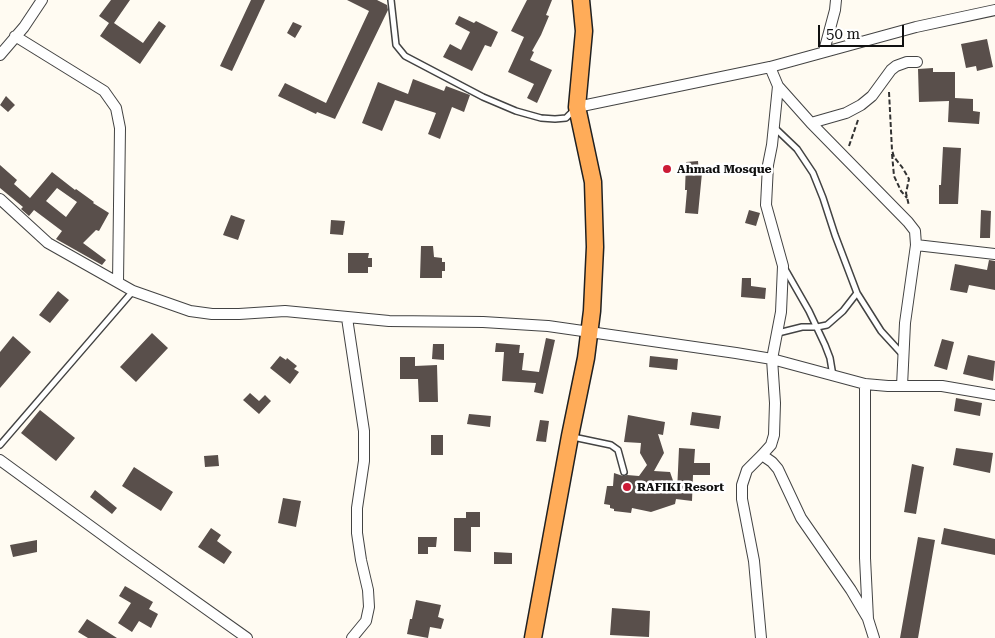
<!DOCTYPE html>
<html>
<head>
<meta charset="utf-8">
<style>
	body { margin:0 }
	#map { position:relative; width:995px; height:638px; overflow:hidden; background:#fffbf2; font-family:"Roboto Serif",serif }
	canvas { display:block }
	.scale { position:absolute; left:818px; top:25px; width:86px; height:22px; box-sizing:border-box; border:2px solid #101010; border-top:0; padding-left:6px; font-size:15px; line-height:18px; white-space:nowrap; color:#101010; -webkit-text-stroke:4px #fff; paint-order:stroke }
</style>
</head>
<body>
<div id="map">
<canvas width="995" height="638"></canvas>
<div class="scale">50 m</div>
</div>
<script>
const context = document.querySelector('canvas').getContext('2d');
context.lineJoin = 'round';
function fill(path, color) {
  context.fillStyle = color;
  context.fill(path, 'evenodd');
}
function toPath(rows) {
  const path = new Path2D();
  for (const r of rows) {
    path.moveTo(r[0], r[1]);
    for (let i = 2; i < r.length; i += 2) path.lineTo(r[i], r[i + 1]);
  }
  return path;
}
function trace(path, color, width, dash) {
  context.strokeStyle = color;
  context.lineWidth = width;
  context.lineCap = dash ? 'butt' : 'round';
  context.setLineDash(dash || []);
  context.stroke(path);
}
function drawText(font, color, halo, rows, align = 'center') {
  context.font = font + ' "Roboto Serif",serif';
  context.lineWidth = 5;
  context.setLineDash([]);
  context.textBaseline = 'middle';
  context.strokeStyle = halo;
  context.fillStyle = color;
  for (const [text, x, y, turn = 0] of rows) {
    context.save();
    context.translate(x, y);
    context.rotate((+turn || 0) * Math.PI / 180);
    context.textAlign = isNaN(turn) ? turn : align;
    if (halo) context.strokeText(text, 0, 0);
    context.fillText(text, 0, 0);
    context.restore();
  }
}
fill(toPath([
	[111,0,130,0,114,23,143,43,159,21,166,26,140,64,100,36,109,23,99,16],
	[251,0,265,0,232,71,220,66],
	[347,0,377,0,387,5,388,10,335,119,317,112,316,114,278,96,285,83,326,103,369,11],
	[527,0,552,0,546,15,549,16,541,35,532,51,534,52,530,60,552,70,537,103,527,98,534,84,508,72,524,37,511,31],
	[459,16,474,23,476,21,498,32,491,47,485,45,472,71,443,57,450,44,461,50,470,32,455,24],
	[293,22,302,26,295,38,287,33],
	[987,39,993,67,977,71,976,66,966,68,961,44],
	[933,68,933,72,955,72,955,98,973,99,973,111,980,112,979,124,948,122,949,101,919,102,918,69],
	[413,79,444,91,446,86,470,95,464,112,452,107,440,139,428,134,436,113,395,100,382,131,362,123,378,82,408,94],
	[6,96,15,105,8,112,0,105],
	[943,147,961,148,958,204,939,204,939,185,941,185],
	[698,161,699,173,702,173,698,214,685,213,687,190,685,190,686,162],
	[0,165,17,180,14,184,30,198,52,172,75,190,76,189,94,202,93,203,109,213,99,231,96,230,83,243,106,260,102,265,56,239,62,231,34,210,29,216,21,209,23,207,0,188],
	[57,188,77,202,66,217,46,201],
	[749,210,760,213,756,226,745,223],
	[981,210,991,211,990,238,980,238],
	[231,215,245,220,238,240,223,235],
	[331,220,345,221,343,235,330,234],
	[421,246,433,246,434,257,442,258,442,262,445,262,445,271,442,271,442,278,420,278],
	[348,253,369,253,368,258,372,258,372,267,368,267,368,273,348,273],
	[989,260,995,261,995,290,969,285,967,293,950,290,955,264,987,270],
	[742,278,751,278,751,286,766,288,765,299,741,297],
	[58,291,69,300,50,323,39,315],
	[152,333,168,348,136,382,120,367],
	[13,336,31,352,0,388,0,352],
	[546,338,555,340,543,394,534,392,536,383,502,381,504,352,495,352,496,343,520,345,519,353,524,353,522,370,539,372],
	[942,339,954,342,947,370,934,366],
	[433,344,444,344,444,360,432,359],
	[968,355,995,361,993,381,963,374],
	[280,356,286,360,287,358,297,366,294,369,299,372,290,384,270,368],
	[650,356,678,359,677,370,649,367],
	[400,357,415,357,415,366,437,365,438,402,419,402,418,379,400,379],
	[250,393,259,401,265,395,271,401,259,414,243,400],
	[956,398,982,403,980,416,954,411],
	[40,410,75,438,56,461,21,433],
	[692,412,721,416,719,429,690,425],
	[469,414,491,416,490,427,467,424],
	[628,415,665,422,663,435,658,434,664,453,654,471,670,472,677,492,679,448,695,449,694,463,710,463,710,475,693,475,692,501,676,499,675,504,651,512,632,508,631,513,614,511,614,509,610,508,610,505,604,504,607,486,613,486,614,473,623,476,627,475,639,476,647,465,640,453,641,443,624,442],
	[540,420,549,421,546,442,536,441],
	[431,435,443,435,443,455,431,455],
	[956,448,993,453,990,473,953,465],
	[218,455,219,466,205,467,204,456],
	[912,464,924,467,916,514,904,512],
	[134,467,173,492,161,511,122,486],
	[95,490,117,508,112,514,90,497],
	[283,498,301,501,296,527,278,523],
	[466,512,480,512,480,527,471,527,471,552,454,551,454,518,466,518],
	[211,528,221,535,217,541,232,552,224,564,198,547],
	[944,528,995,539,995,555,941,544],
	[418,537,437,537,436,547,428,547,428,554,418,554],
	[918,537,935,540,918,638,900,638],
	[37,540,37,552,13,557,10,545],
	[494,552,512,553,512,564,494,564],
	[125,586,153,602,149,609,158,614,151,628,139,621,132,632,118,623,131,603,119,596],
	[416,600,441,605,438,617,444,619,441,629,430,627,428,638,407,634,410,619,412,619],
	[612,608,650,611,649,637,610,635],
	[87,619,117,638,88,638,78,632]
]), '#594f4b');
const service = toPath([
	[391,0,396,45,405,56,483,97,516,111,541,118,555,119,566,118,573,111],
	[775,128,797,149,813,173,823,198,835,235,857,293,881,331,903,355],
	[785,269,809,311,825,345,830,358,833,376],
	[778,333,802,327,817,327,827,325,843,311,857,293],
	[573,437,611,445,618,450,624,472],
	[0,445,133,291]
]);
const minor = toPath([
	[15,36,104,91,116,108,120,128,118,282],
	[824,51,835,10,836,0],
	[0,55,24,27,42,0],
	[778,86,811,123,908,222,915,231,916,245,905,323,902,386],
	[577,107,770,67,916,27,995,10],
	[811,123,846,113,861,105,872,96,891,70,896,66,907,62,917,62],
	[0,199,48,243,133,291,190,311,212,314,239,314,285,311,389,321,483,322,548,326,736,353,772,359,865,384,888,386,942,386,995,395],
	[916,245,995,254],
	[347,318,364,431,364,461,357,508,357,533,361,560,368,590,369,607,366,621,352,638],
	[865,384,865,558,868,619,874,638],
	[762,455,772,462,778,469,801,518,851,590,867,617],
	[0,460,126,552,247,638],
	[761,638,754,561,742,499,742,485,747,470,762,455,771,445,774,435,775,403,772,359,781,312,783,266,766,205,768,165,772,145,778,86,770,67]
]);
const trunk = toPath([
	[533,638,570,436,586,358,592,311,595,247,593,182,577,107,584,31,581,0]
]);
trace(service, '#434343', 8);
trace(minor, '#434343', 12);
trace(trunk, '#212121', 19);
trace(toPath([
	[889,92,892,150,894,157,902,167,909,179,906,193,909,206],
	[849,146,858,120],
	[892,154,894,176,901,191,907,198]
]), '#323232', 2, [5, 2.5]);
trace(service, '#fff', 5);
trace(minor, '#fff', 10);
trace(trunk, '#ffac59', 16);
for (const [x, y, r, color] of [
	[667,169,5,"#cc1b36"],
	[627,487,5,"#cc1b36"]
]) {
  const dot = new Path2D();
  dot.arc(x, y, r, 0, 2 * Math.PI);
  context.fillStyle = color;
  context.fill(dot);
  trace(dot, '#fff', 2);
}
drawText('bold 12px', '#101010', '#fff', [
	["Ahmad Mosque",677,169],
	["RAFIKI Resort",637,487]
], 'left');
</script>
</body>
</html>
